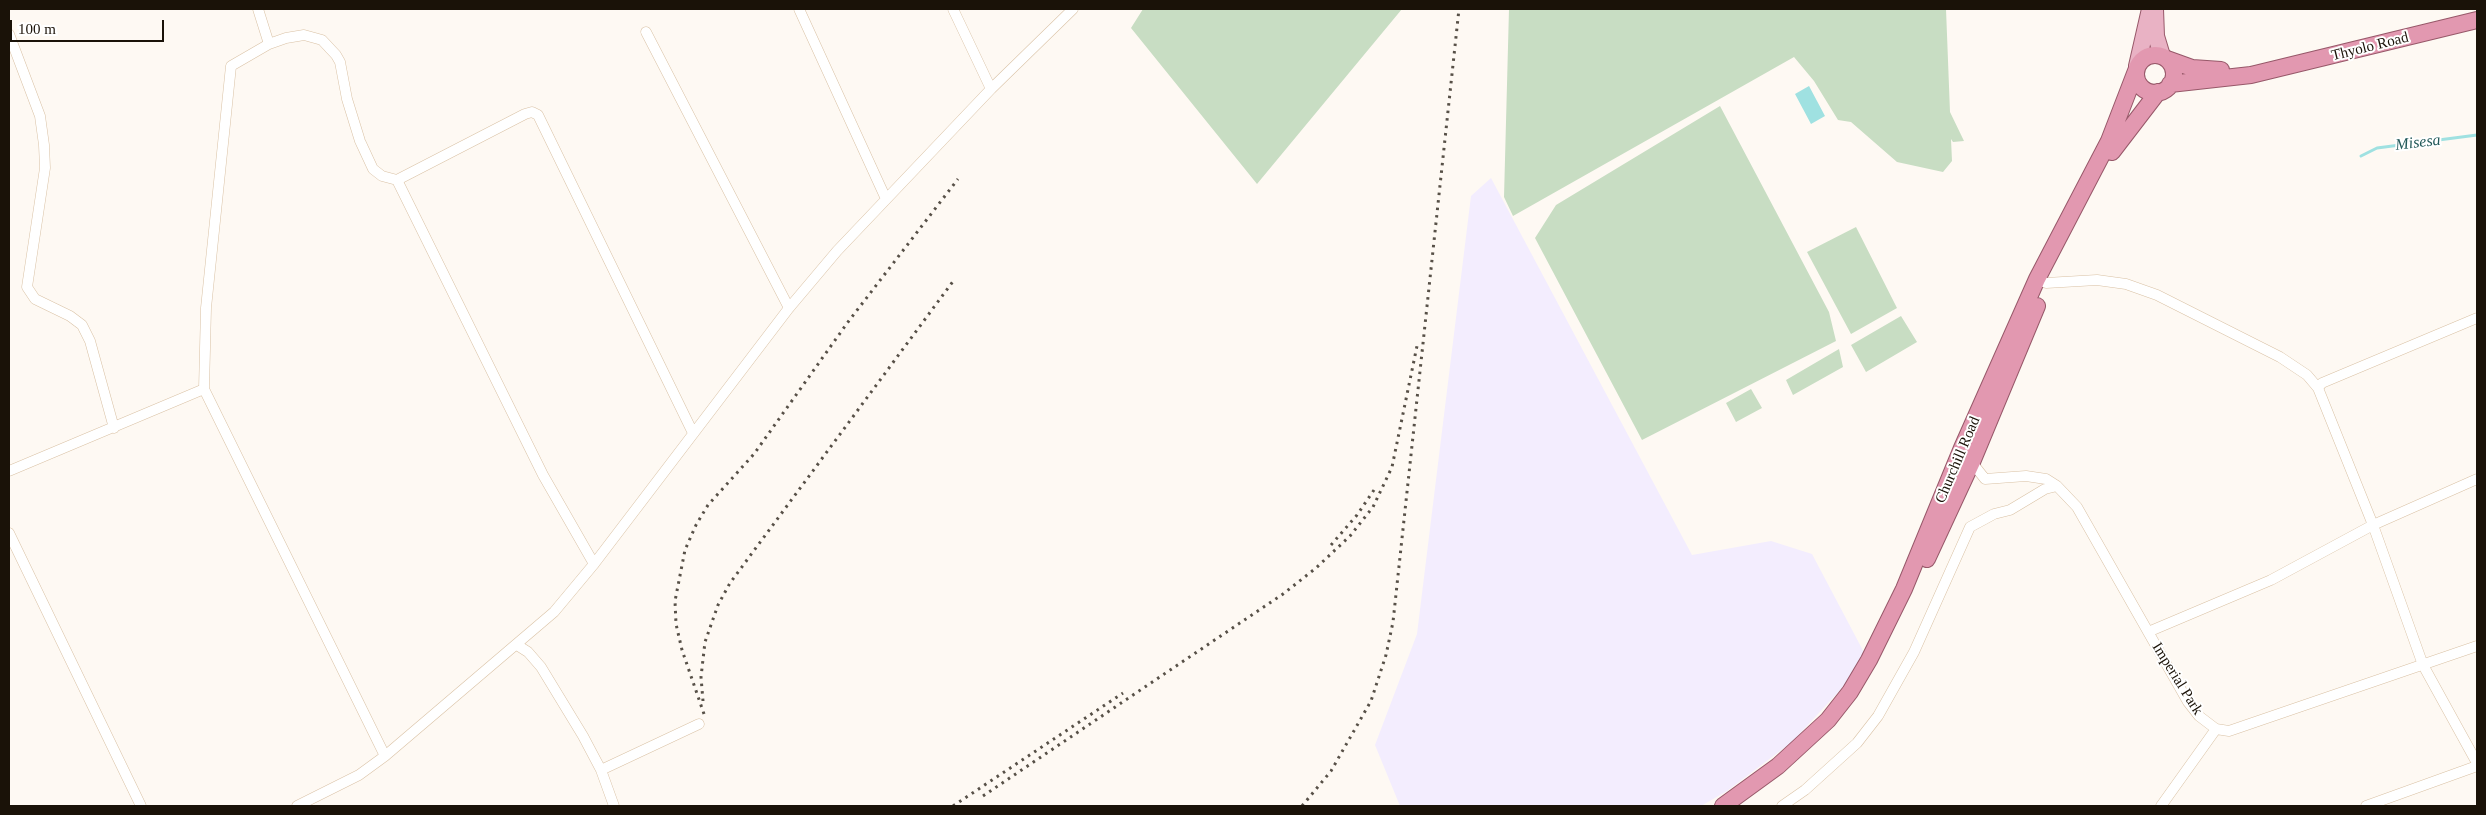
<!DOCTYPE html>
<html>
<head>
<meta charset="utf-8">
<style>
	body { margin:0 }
	#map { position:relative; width:2486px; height:815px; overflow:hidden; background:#fef9f3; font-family:"Times New Roman",serif }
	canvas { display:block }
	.frame { position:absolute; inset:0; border:10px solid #1a1208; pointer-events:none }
	.scale { position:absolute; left:10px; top:20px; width:154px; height:22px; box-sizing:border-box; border:2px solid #1a1208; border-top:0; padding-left:6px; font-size:15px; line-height:18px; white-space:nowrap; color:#1a1208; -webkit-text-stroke:4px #fff; paint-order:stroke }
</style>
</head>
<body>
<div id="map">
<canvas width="2486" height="815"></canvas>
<div class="frame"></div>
<div class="scale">100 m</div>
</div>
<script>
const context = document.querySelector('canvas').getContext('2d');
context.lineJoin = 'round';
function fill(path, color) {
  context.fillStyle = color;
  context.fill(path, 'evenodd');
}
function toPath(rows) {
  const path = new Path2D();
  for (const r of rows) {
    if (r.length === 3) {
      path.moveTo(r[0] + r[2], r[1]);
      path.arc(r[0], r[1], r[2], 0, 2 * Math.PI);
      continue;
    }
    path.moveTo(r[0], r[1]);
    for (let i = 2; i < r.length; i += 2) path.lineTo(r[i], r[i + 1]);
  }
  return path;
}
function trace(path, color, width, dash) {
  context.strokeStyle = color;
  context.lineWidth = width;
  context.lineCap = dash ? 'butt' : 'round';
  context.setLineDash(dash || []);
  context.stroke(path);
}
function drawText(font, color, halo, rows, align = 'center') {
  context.font = font + ' "Times New Roman",serif';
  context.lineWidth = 4;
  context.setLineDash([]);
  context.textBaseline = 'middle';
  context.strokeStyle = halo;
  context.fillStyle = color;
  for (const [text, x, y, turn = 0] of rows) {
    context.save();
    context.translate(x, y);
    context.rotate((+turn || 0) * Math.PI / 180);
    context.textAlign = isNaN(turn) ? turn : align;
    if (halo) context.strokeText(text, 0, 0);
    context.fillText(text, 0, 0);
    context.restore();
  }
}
fill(toPath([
	[1491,178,1692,555,1771,541,1812,554,1868,660,1792,742,1727,791,1701,806,1400,806,1375,745,1417,634,1471,196]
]), '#f3edfe');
fill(toPath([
	[1143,9,1402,9,1257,184,1131,28],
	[1509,9,1946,9,1950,112,1964,141,1953,142,1951,139,1952,161,1943,172,1897,162,1851,122,1838,120,1814,81,1794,57,1513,216,1504,197],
	[1720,106,1829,312,1836,341,1642,440,1535,238,1556,205],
	[1856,227,1897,308,1851,334,1807,252],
	[1901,316,1917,342,1866,372,1851,345],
	[1839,349,1843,367,1793,395,1786,380],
	[1751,389,1762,408,1736,422,1726,403]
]), '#c8ddc3');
fill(toPath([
	[1809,86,1825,116,1811,124,1795,94]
]), '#9fe1e1');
trace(toPath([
	[2361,156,2377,148,2477,135]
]), '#9fe1e1', 3);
const minor = toPath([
	[258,9,269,44],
	[799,9,886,199],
	[953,9,991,89],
	[646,32,789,308],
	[9,34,40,116,44,145,45,168,27,287,35,299,70,316,82,325,90,341,114,428],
	[397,180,543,475,594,564],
	[2037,279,2046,283,2097,280,2126,284,2157,295,2280,357,2307,375,2318,388,2373,525,2423,665,2477,763],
	[2318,388,2322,383,2477,318],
	[1970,460,1985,479,2026,476,2046,479,2057,486,2077,507,2188,702,2199,716,2216,729,2229,731,2477,646],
	[9,471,204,389],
	[9,533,141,806],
	[2148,632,2271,580,2373,525,2477,479],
	[517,645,528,652,541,667,583,736,601,770,614,806],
	[385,756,204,389,206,308,231,66,269,44,286,38,304,35,322,40,336,55,340,62,347,99,360,141,373,169,382,176,397,180,525,114,532,112,538,115,693,433],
	[601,770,699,724],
	[297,806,359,775,385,756,554,612,594,564,789,308,837,251,991,89,1073,9],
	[1782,806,1805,790,1857,743,1878,716,1914,652,1970,527,1994,514,2010,510,2045,489,2057,486],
	[2161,806,2216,729],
	[2366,806,2477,766]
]);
const primary = toPath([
	[2155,9,2156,36,2162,56],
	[2137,66,2150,9]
]);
const trunk = toPath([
	[2155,74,19],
	[2167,59,2192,68,2221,70],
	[2170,84,2251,75,2477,20],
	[2112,152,2158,92],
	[1927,559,1972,462,2037,306],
	[1723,806,1778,766,1828,720,1850,692,1869,660,1904,589,1962,448,2037,279,2109,141,2136,71]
]);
trace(minor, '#d9c1a4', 11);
trace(primary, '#975869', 18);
trace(trunk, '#975869', 18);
trace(minor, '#fff', 10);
trace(primary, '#e9b2c4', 16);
trace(trunk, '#e298b0', 16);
trace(toPath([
	[1331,545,1357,515,1374,490],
	[703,701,701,677,705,642,718,605,730,583,954,280],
	[704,714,682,650,676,624,675,601,685,550,696,525,708,505,754,454,848,322,958,179],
	[983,796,1283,594,1316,568,1350,536,1373,507,1392,467,1417,346],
	[953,806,1123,693],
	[1302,806,1331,771,1371,701,1386,655,1393,622,1459,9]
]), '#575047', 3, [2.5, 5]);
drawText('15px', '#1a1208', '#fff', [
	["Thyolo Road",2370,47,-14],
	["Churchill Road",1958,460,-67],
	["Imperial Park",2177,679,58]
]);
drawText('italic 16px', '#225959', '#fff', [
	["Misesa",2418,143,-7]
]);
</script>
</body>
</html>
